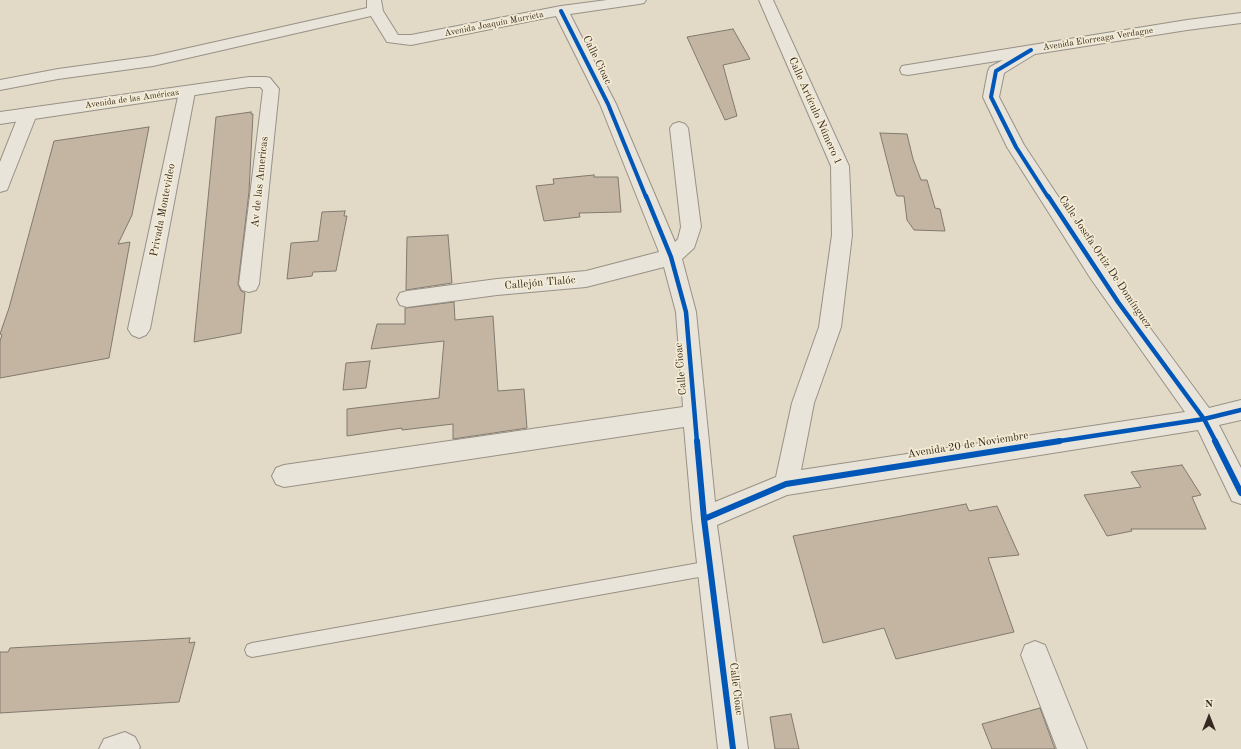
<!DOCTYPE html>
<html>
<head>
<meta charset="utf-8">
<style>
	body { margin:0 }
	#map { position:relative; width:1241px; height:749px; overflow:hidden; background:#e2dac6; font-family:"Old Standard TT",serif }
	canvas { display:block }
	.north { position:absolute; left:1189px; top:697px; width:40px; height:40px; -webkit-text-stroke:3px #f3ebd3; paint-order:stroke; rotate:0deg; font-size:11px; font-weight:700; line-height:16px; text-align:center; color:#372921 }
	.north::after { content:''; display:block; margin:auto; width:14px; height:18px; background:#372921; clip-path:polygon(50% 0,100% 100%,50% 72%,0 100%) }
</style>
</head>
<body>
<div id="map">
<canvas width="1241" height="749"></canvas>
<div class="north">N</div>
</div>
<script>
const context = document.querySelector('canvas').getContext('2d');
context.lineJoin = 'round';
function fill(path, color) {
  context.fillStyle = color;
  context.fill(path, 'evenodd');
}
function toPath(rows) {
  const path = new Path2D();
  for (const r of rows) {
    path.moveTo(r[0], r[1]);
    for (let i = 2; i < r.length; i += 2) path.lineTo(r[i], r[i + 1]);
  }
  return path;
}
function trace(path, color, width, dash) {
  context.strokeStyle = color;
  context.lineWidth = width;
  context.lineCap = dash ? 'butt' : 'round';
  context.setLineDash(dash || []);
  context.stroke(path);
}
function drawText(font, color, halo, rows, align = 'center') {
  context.font = font + ' "Old Standard TT",serif';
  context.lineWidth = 3.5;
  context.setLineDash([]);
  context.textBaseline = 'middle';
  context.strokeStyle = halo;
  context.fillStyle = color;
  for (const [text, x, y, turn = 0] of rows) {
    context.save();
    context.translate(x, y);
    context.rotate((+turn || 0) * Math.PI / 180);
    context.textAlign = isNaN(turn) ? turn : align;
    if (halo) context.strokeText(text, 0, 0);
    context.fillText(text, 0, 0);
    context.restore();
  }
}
const building = toPath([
	[733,29,750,59,723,65,737,116,725,120,687,37,733,29],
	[251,112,251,114,253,114,249,192,238,284,241,291,245,293,241,333,194,342,216,117,251,112],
	[149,127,132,215,118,244,130,242,109,358,0,378,0,341,2,335,0,334,9,308,54,141,149,127],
	[880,133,907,134,913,159,921,180,927,180,935,208,940,209,945,231,914,230,907,220,904,196,897,196,895,192,880,133],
	[594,175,594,177,618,177,621,212,579,213,580,217,544,221,536,186,554,184,553,179,594,175],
	[345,211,344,216,347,216,336,271,313,272,312,276,287,279,291,243,318,241,322,212,345,211],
	[448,235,452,283,406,290,407,237,448,235],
	[454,302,455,320,493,316,498,391,524,389,527,428,453,439,453,424,402,430,402,428,347,436,347,409,439,398,444,341,371,349,377,324,405,324,405,308,454,302],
	[370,361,366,388,343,390,346,363,370,361],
	[1182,465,1201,495,1192,497,1206,529,1131,529,1132,531,1107,536,1084,495,1141,487,1131,472,1182,465],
	[966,504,969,511,997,506,1019,555,988,558,1014,632,896,659,884,628,823,643,793,536,966,504],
	[190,638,189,643,195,642,179,702,0,713,0,652,8,652,10,648,190,638],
	[1040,708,1055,749,992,749,982,724,1040,708],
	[791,714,799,749,775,749,770,717,791,714]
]);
fill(building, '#c4b4a2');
trace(building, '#807a6f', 1);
const service = toPath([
	[710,561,715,563,717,568,715,573,710,575,252,657,247,655,245,650,247,645,252,643,710,561]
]);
const minor = toPath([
	[367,0,381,0,383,11,398,35,411,35,561,6,607,0,646,0,644,3,639,4,570,14,616,104,675,242,678,239,681,227,670,128,673,124,679,122,685,124,688,128,701,227,694,248,682,259,696,312,715,502,776,477,792,403,819,327,832,235,831,166,759,0,773,0,849,166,852,235,841,327,814,403,801,470,1185,412,1091,279,1007,147,983,97,988,71,990,67,1003,60,908,75,902,74,900,70,902,66,908,65,1187,20,1241,13,1241,23,1187,30,1035,54,1004,73,999,97,1024,145,1105,267,1209,408,1241,400,1241,420,1219,425,1241,468,1241,504,1232,501,1198,430,787,495,717,525,748,749,718,749,692,519,684,427,284,487,276,484,272,476,276,468,284,465,683,407,676,312,664,267,586,287,497,295,407,307,400,305,397,299,400,293,407,291,497,279,586,271,659,252,600,104,556,16,411,45,387,42,371,16,153,66,58,79,0,90,0,80,58,69,153,56,367,8,367,0],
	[264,77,270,78,279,89,259,284,256,290,249,292,242,290,239,284,263,90,256,82,258,78,264,77],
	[187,87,193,88,195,92,150,329,146,335,139,338,132,335,128,329,179,92,181,88,187,87],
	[28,108,34,110,37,114,9,185,7,190,0,192,0,162,19,114,22,110,28,108],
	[1035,641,1045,645,1087,749,1057,749,1021,655,1025,645,1035,641],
	[125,732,135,737,140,747,139,749,99,749,104,739,125,732]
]);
const tertiary = toPath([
	[249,77,264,77,270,78,272,82,270,86,264,87,249,87,0,124,0,112,249,77]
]);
trace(service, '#989186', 2);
trace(minor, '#989186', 2);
trace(tertiary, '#989186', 2);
fill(service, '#e8e4da');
fill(minor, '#e8e4da');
fill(tertiary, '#e8e4da');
trace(toPath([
	[561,11,608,104,646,197],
	[1031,50,996,71,991,97,1016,147,1048,197]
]), '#0057b8', 4);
trace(toPath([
	[646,196,671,257,686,312,697,442],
	[1048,196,1118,302,1204,419,1216,442],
	[1053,442,1204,419,1241,410]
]), '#0057b8', 4.5);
trace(toPath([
	[697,441,704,519,733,749],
	[1215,441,1241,493],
	[704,519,786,484,1060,441]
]), '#0057b8', 6);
drawText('9px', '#372921', '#f3ebd3', [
	["Avenida Joaquín Murrieta",494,24,-11],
	["Avenida Elorreaga Verdagne",1098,39,-9],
	["Avenida de las Américas",132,99,-8]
]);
drawText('11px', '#372921', '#f3ebd3', [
	["Calle Cioac",597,60,64],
	["Calle Artículo Número 1",815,111,66],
	["Av de las Americas",260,182,-84],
	["Privada Montevideo",163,210,-79],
	["Calle Josefa Ortiz De Domínguez",1105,262,56],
	["Callejón Tlalóc",540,283,-5],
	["Calle Cioac",681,369,-95],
	["Avenida 20 de Noviembre",968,445,-9],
	["Calle Cioac",736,689,83]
]);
</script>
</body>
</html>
